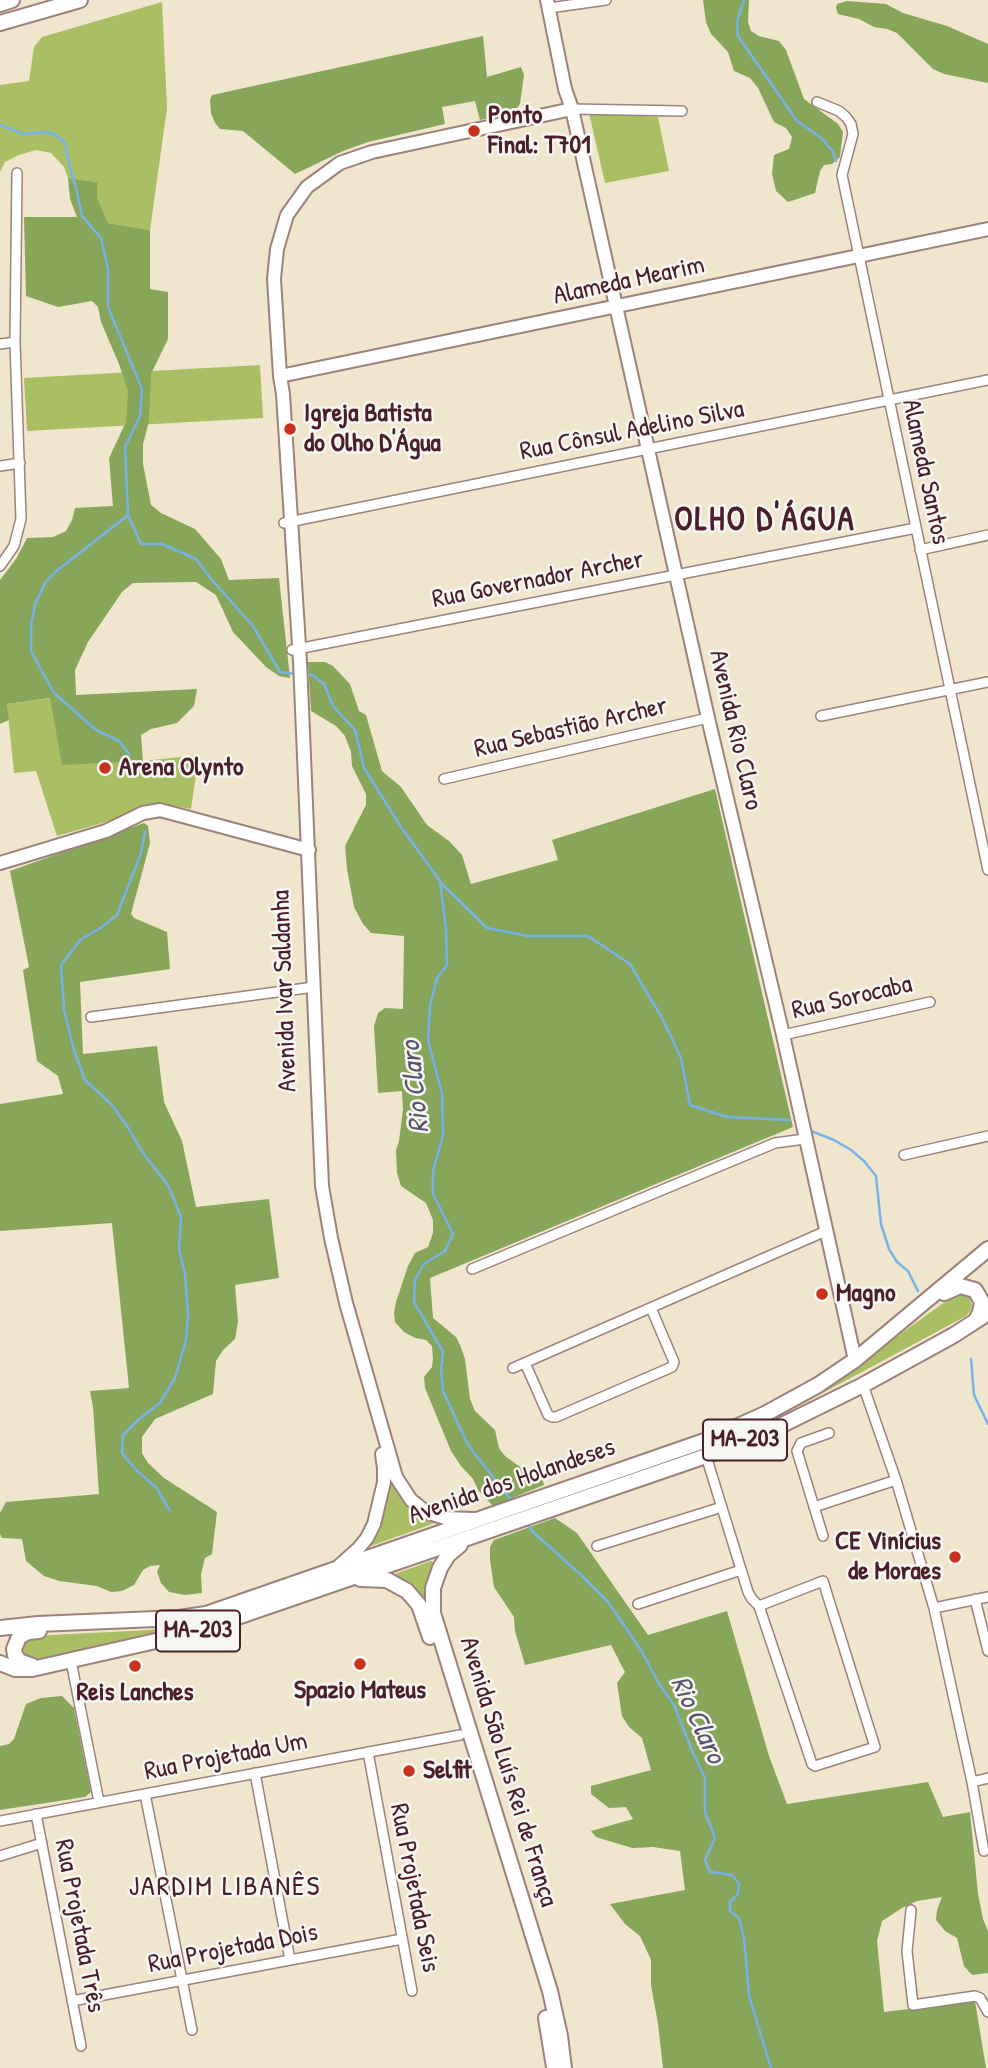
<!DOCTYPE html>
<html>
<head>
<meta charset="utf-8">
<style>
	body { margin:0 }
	canvas { display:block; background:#f0e5cd }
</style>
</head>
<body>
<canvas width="988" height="2068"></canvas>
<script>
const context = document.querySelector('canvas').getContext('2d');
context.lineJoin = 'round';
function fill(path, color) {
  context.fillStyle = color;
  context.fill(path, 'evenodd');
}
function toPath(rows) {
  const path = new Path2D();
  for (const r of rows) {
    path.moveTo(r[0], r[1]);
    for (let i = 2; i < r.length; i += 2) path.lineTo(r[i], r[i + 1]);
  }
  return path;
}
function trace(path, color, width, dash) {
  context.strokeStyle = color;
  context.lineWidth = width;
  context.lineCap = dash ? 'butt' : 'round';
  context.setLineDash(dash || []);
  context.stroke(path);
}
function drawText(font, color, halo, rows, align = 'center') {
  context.font = font + ' "Patrick Hand",sans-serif';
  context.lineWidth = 5;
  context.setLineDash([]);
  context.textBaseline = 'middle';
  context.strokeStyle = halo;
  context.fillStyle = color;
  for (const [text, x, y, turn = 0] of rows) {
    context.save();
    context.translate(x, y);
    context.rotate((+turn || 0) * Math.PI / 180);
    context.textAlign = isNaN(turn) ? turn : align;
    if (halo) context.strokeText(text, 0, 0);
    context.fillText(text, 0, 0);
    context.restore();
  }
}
fill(toPath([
	[162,2,167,108,150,230,108,223,97,197,97,182,68,178,64,167,51,153,36,150,19,155,5,162,0,172,0,85,29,81,34,47,42,37],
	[589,113,658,117,669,171,605,183],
	[260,365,263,418,27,431,24,378],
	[51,698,143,761,199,755,191,809,159,803,148,804,109,821,57,836,36,771,14,773,7,704],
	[961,1294,969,1297,972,1305,971,1310,966,1316,793,1409,799,1403,838,1379,953,1296],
	[388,1473,419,1512,435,1523,368,1547,373,1538],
	[431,1561,433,1562,426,1582,423,1603,413,1586,392,1575],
	[196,1621,195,1623,114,1643,36,1659,26,1656,22,1649,24,1641,32,1636,150,1630]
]), '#aabf63');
fill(toPath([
	[703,0,749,0,748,22,751,31,759,36,779,41,786,50,804,99,838,124,843,132,840,157,832,164,824,165,820,171,815,193,788,202,776,191,772,174,774,155,789,149,792,137,786,128,774,122,758,88,750,78,734,71,728,52,711,34,706,22],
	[847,1,886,4,903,13,947,26,988,44,988,83,944,74,933,69,897,33,887,29,874,27,859,19,838,14,836,8,837,4],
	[483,36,487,77,521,67,524,75,520,104,513,113,480,120,475,101,442,107,445,124,368,142,343,151,295,174,243,131,220,129,215,123,211,113,210,100,212,95],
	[68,178,97,182,97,197,108,223,150,230,150,289,168,292,168,339,151,374,149,421,143,444,143,464,151,505,161,513,195,529,221,559,229,580,279,578,290,678,279,676,266,667,233,632,216,595,196,582,133,583,122,592,88,642,75,670,76,695,197,689,194,706,177,723,151,729,141,735,143,761,62,765,50,698,7,704,9,720,0,724,0,580,16,559,27,538,53,537,66,531,72,520,75,508,113,506,109,458,126,422,128,391,119,364,101,322,98,307,92,301,58,307,26,296,24,217,77,217,70,199],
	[308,662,325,662,333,666,350,684,359,711,366,715,382,771,401,787,427,825,449,841,462,855,471,884,558,860,552,840,715,789,793,1127,430,1278,433,1318,456,1337,460,1345,465,1359,470,1399,475,1411,495,1430,499,1448,505,1456,523,1469,537,1473,542,1478,544,1485,493,1506,478,1490,473,1479,461,1466,451,1451,425,1388,424,1377,432,1367,433,1359,432,1346,426,1340,415,1338,404,1332,395,1322,394,1313,396,1302,408,1266,415,1253,428,1247,433,1233,433,1220,426,1203,401,1186,397,1173,396,1150,399,1141,403,1110,402,1091,378,1093,374,1026,378,1013,385,1008,403,1009,404,936,371,933,363,924,354,907,347,869,345,846,366,805,366,794,352,766,351,752,345,736,336,726,311,711],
	[144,823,148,826,150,843,131,914,134,918,167,932,170,969,80,982,83,1054,157,1046,164,1102,182,1141,196,1207,269,1199,279,1278,235,1285,238,1322,235,1339,223,1350,216,1361,213,1394,155,1419,142,1437,142,1453,148,1463,164,1478,217,1512,212,1554,205,1558,201,1574,202,1593,185,1595,169,1592,161,1583,157,1572,160,1565,150,1566,143,1570,134,1585,122,1591,111,1592,97,1586,59,1581,44,1576,26,1561,22,1539,2,1538,0,1534,0,1513,6,1502,99,1494,93,1407,90,1391,129,1388,112,1223,0,1231,0,1104,63,1094,58,1076,37,1061,23,970,29,967,10,871],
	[555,1518,577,1533,648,1635,727,1611,769,1756,787,1804,928,1782,943,1817,970,1812,978,1894,983,1919,988,1931,988,1973,972,1975,964,1966,957,1938,945,1931,936,1920,937,1910,942,1897,917,1901,902,1908,882,1921,877,1941,884,2012,975,2001,986,2068,663,2068,658,2024,651,1985,651,1960,640,1936,625,1924,610,1904,685,1890,680,1851,653,1847,632,1848,596,1837,591,1831,633,1819,626,1807,609,1808,591,1794,591,1786,651,1770,642,1738,629,1727,622,1716,617,1683,625,1672,611,1645,525,1665,515,1631,514,1617,494,1587,490,1560,490,1547,494,1540],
	[62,1696,74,1708,91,1792,85,1797,0,1810,0,1746,9,1744,14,1739,26,1704,41,1698]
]), '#87a659');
trace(toPath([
	[744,0,737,22,738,36,797,121,820,137,833,151,836,161],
	[0,125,24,134,46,132,56,135,65,143,70,168,77,192,82,216,101,238,108,269,108,307,142,389,140,416,125,447,128,515,141,544,162,544,196,559,212,580,253,626,280,672,296,674],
	[127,516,55,572,45,583,35,605,31,625,31,651,54,693,96,730,119,741,129,754],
	[303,674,312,675,324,684,333,706,355,730,364,768,401,827,440,881,446,929,447,965,437,978,430,1006,428,1040,442,1094,443,1135,433,1171,433,1194,453,1234,445,1251,424,1264,415,1280,414,1302,443,1352,441,1369,443,1391,468,1445,511,1500],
	[145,831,141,853,117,915,99,929,80,940,61,965,64,1010,74,1050,85,1080,111,1104,129,1129,141,1150,169,1187,181,1217,179,1249,185,1275,188,1315,186,1340,175,1378,160,1403,139,1419,123,1435,122,1453,137,1471,156,1487,170,1511],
	[441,883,487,928,528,936,588,936,630,964,662,1018,681,1058,690,1105,727,1117,789,1120],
	[811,1131,834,1140,851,1150,864,1161,876,1176,881,1224,889,1249,897,1262,908,1271,918,1291],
	[971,1359,974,1395,988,1424],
	[528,1525,533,1532,581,1575,608,1602,641,1650,659,1684,674,1705,693,1753,705,1778,705,1812,715,1838,705,1860,710,1872,732,1875,739,1884,738,1894,730,1902,730,1911,739,1918,744,1938,749,1996,771,2068]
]), '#77b3e9', 2.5);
const street = toPath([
	[549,8,606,0],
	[817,102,839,111,846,117,851,124,853,134,842,175,988,870],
	[572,109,682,111],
	[0,344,15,342],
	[0,466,20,463],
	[284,523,988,380],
	[920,550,988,535],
	[0,566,14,546,21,519,15,342,17,173],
	[292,650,916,528],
	[821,716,988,682],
	[444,779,708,718],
	[91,1017,314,987],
	[783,1035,930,1002],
	[904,1155,988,1136],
	[472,1269,775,1143,805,1139],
	[525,1363,548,1415,552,1417,556,1417,672,1367,674,1362,651,1308],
	[513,1368,826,1231],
	[863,1385,896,1480,934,1608,972,1782,984,1851],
	[706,1456,748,1592,752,1599,759,1606,812,1764,815,1766,875,1747,823,1581,759,1606],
	[814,1507,896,1480],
	[823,1536,797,1451,801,1443,829,1433],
	[597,1546,722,1507],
	[975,1599,988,1651],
	[638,1604,741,1570],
	[934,1608,988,1597],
	[71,1661,99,1802],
	[368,1752,412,1991],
	[255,1773,290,1960],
	[972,1782,988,1778],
	[145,1794,192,2030],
	[36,1814,81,2046],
	[0,1821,460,1735],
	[0,1856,42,1843],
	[911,1910,907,1951,913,2005,975,1996,980,1998,988,2012],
	[72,2001,402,1939]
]);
const secondary = toPath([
	[547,0,565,89,572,109,708,718,783,1035,855,1360],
	[280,376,988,229],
	[0,863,106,831,143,813,160,810,309,850],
	[473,1519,445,1518,426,1512,411,1500,396,1477,346,1303,331,1238,322,1186,300,661,283,394,280,376,274,279,277,249,287,215,307,187,340,163,372,152,572,109],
	[340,1565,358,1549,367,1538,374,1524,384,1482,384,1468,382,1454]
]);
const primary = toPath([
	[0,4,12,0],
	[0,23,80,0],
	[944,1293,960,1286,975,1290,982,1302,980,1313,976,1320],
	[460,1545,448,1555,440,1568,433,1588,433,1613,550,1991,560,2036,564,2068],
	[360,1579,387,1580,407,1591,419,1605,430,1637],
	[0,1628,38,1624,179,1618,206,1614,707,1440,765,1414,818,1385,855,1360,988,1249],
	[0,1663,15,1669,32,1669,191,1633,706,1456,780,1426,863,1385,954,1335,988,1313],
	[33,1666,19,1661,15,1655,14,1649,19,1637,28,1632,39,1631],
	[546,2018,554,2067]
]);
trace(street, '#9d827c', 12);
trace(secondary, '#9d827c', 16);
trace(primary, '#9d827c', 18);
trace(street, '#fff', 9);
trace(secondary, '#fff', 12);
trace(primary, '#fff', 14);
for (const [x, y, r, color] of [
	[474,131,7,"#c8321e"],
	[290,429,7,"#c8321e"],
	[105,768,7,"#c8321e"],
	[822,1294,7,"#c8321e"],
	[955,1557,7,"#c8321e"],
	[360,1664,7,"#c8321e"],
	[135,1666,7,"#c8321e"],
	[409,1771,7,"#c8321e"]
]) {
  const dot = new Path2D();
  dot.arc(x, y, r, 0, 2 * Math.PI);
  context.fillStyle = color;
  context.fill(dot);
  trace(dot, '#f6f6f2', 2.5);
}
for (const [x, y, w] of [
	[745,1440,84],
	[198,1631,84]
]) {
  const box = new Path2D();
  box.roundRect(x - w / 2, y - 20.5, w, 41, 5);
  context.fillStyle = '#f6f6f2';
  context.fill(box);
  trace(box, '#4a1f2b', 2);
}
drawText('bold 24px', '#4a1f2b', null, [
	["MA-203",745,1440],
	["MA-203",198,1631]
]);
drawText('bold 26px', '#4a1f2b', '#f6f6f2', [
	["Ponto",488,116],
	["Final: T701",488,146],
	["Igreja Batista",304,414],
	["do Olho D'Água",304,444],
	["Arena Olynto",119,768],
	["Magno",836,1294],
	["CE Vinícius",941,1542,"right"],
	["de Moraes",941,1572,"right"],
	["Spazio Mateus",360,1691,"center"],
	["Reis Lanches",135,1693,"center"],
	["Selfit",423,1771]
], 'left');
drawText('26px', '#4a1f2b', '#f6f6f2', [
	["Alameda Mearim",629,281,-12],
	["Rua Cônsul Adelino Silva",632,431,-11],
	["Alameda Santos",925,472,78],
	["Rua Governador Archer",538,580,-11],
	["Rua Sebastião Archer",571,728,-13],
	["Avenida Rio Claro",735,730,77],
	["Avenida Ivar Saldanha",285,991,-92],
	["Rua Sorocaba",852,998,-13],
	["Avenida dos Holandeses",512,1482,-19],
	["Rua Projetada Um",226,1757,-11],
	["Avenida São Luís Rei de França",508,1772,73],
	["Rua Projetada Seis",414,1888,79],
	["Rua Projetada Três",79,1926,79],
	["Rua Projetada Dois",233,1949,-11]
]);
drawText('italic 28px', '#5a536e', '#f6f6f2', [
	["Rio Claro",416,1087,-96],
	["Rio Claro",697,1720,65]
]);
context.letterSpacing = '2px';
drawText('28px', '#4a1f2b', '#f6f6f2', [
	["JARDIM LIBANÊS",225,1888]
]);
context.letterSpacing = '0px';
context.letterSpacing = '2px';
drawText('bold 33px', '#4a1f2b', '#f6f6f2', [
	["OLHO D'ÁGUA",765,521]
]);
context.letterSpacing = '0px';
</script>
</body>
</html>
